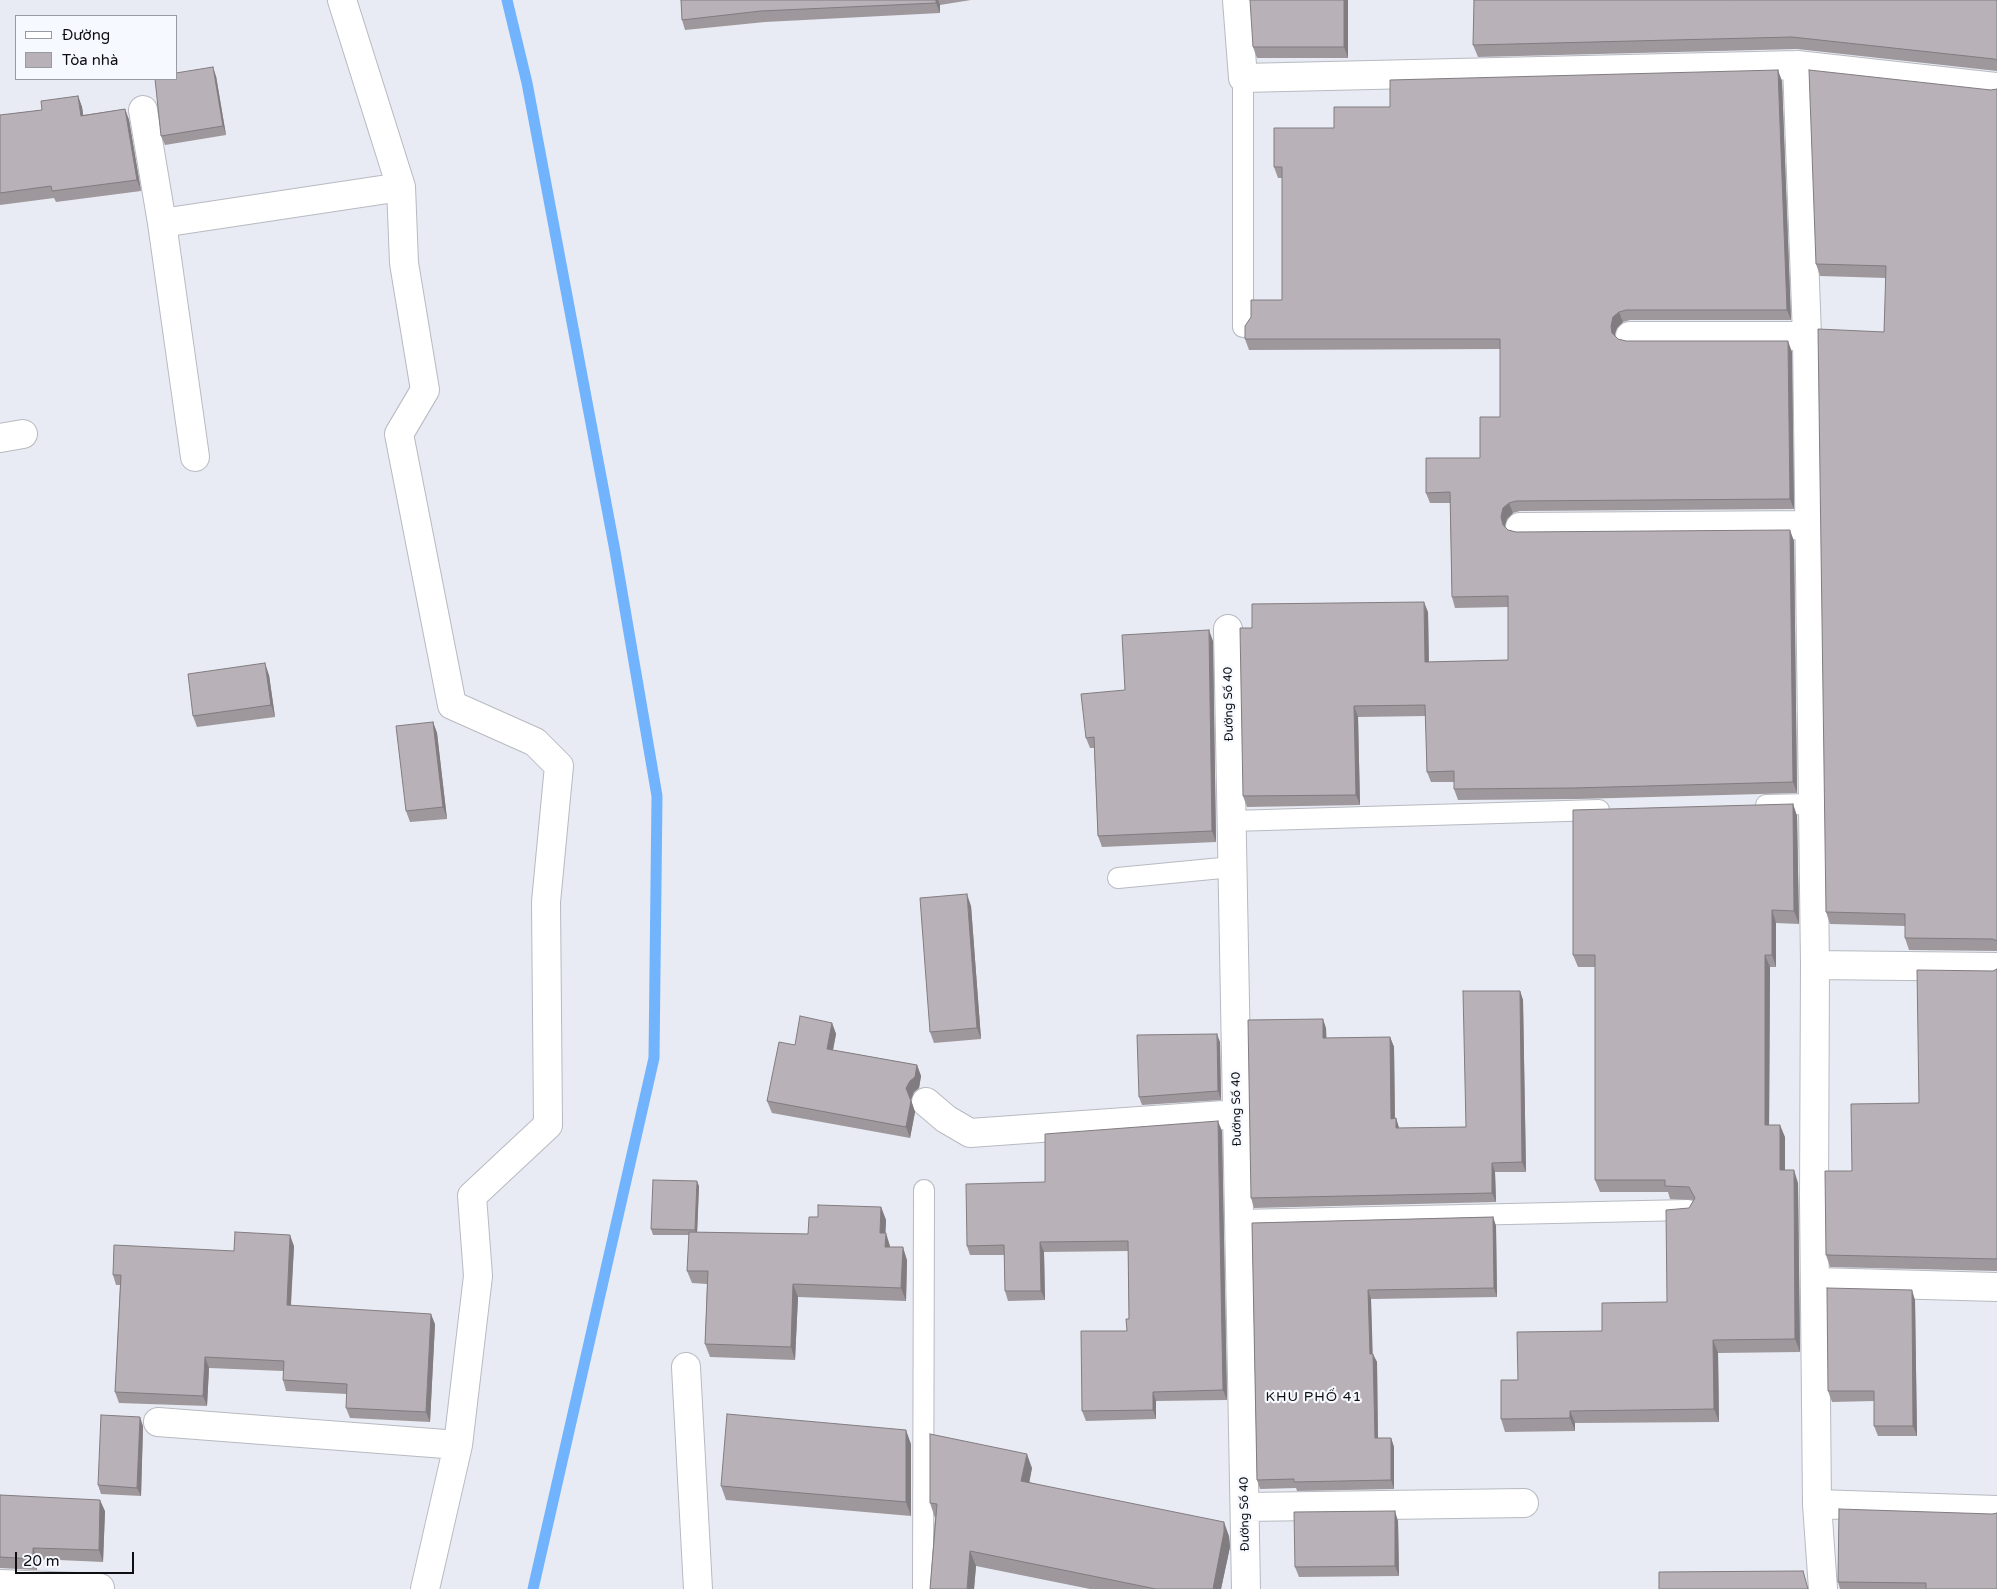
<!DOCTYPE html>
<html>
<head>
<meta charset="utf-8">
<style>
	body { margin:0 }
	#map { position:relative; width:1997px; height:1589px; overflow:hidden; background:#e8ebf3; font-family:"Varela Round",sans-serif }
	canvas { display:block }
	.legend { position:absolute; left:15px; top:15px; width:162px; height:65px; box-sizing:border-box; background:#f6f9ff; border:1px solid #999ba0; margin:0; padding:6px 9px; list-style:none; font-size:15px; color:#0d0e11 }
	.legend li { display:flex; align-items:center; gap:10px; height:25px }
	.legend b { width:25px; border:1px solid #999ba0 }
	.scale { position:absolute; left:15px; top:1552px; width:119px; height:22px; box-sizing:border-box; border:2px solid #0d0e11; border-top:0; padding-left:6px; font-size:15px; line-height:18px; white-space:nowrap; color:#0d0e11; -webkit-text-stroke:4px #f6f9ff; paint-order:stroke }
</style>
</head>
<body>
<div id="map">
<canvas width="1997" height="1589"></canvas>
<ul class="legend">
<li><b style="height:6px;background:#fff"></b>Đường</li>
<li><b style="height:14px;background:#b8b1b7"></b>Tòa nhà</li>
</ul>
<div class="scale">20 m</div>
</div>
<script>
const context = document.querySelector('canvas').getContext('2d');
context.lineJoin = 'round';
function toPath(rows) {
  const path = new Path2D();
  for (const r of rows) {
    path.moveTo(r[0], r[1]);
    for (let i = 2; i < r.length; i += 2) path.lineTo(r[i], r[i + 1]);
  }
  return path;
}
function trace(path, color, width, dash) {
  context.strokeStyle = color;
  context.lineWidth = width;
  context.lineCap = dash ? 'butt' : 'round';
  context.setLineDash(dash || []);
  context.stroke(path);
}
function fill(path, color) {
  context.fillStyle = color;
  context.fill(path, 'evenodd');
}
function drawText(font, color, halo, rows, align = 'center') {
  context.font = font + ' "Varela Round",sans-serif';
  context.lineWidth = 4.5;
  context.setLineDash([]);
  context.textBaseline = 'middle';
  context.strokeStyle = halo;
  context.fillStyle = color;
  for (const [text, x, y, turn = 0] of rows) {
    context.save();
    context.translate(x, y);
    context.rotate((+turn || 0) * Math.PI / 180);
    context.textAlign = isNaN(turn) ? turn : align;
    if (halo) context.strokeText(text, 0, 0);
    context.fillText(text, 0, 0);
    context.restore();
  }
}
trace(toPath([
	[507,0,527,83,615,551,657,796,654,1058,533,1589]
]), '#72b3fe', 11);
const lane = toPath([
	[1243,78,1243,327],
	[1766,805,1813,804],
	[1232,821,1599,810],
	[1118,878,1232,867],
	[1240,1220,1688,1210],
	[923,1589,924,1190]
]);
const street = toPath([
	[342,0,401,187,404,263,425,390,399,434,452,705,535,742,559,766,546,902,548,1125,472,1196,478,1276,458,1445,425,1589],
	[1237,0,1243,78,1797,65,1997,87],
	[1797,65,1807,336,1815,965,1814,1199,1817,1504,1823,1589],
	[143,110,162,223,195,457],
	[162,223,401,187],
	[1630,336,1807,336],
	[0,438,23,434],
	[1520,527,1809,525],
	[1228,629,1246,1589],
	[1815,965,1997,967],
	[926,1102,946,1119,970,1133,1238,1114],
	[1816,1282,1997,1287],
	[686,1367,698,1589],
	[158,1422,458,1445],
	[1817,1504,1997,1510],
	[1245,1507,1524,1503],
	[0,1584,100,1588]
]);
trace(lane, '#b7bac1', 22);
trace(street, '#b7bac1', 30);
trace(lane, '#fff', 20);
trace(street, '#fff', 28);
fill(toPath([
	[681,0,971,0,940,5,940,13,765,22,685,30,682,20],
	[1348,0,1348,58,1257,58,1253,47],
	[1997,0,1997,71,1797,49,1478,57,1473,45],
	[216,76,226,135,165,145,161,136],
	[1782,81,1791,320,1630,320,1623,322,1617,328,1615,335,1618,339,1626,341,1792,352,1794,509,1520,511,1513,513,1507,519,1505,526,1508,530,1516,532,1794,541,1797,793,1578,799,1458,800,1454,789,1454,782,1431,782,1427,772,1426,716,1358,717,1360,805,1247,807,1243,796,1252,628,1428,612,1429,662,1508,660,1508,607,1455,608,1452,597,1450,503,1430,503,1426,493,1480,458,1500,417,1500,349,1249,350,1245,339,1282,300,1282,178,1278,178,1274,167,1334,128,1390,107],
	[1997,89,1997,951,1909,950,1905,938,1905,926,1830,924,1826,912,1884,332,1886,278,1820,276,1816,264,1991,90],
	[78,96,82,107,83,115,125,109,129,120,141,191,56,202,54,198,0,205,0,115,42,110],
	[1213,641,1216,842,1102,847,1098,836,1094,748,1090,748,1086,738,1125,690],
	[269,675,275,717,197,727,193,716],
	[433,722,437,733,447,819,410,822,406,811],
	[1793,804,1797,816,1799,924,1776,923,1776,967,1770,967,1769,1125,1785,1137,1785,1170,1798,1183,1800,1352,1718,1353,1719,1422,1575,1423,1575,1431,1505,1432,1501,1419,1518,1380,1602,1331,1667,1302,1689,1208,1694,1200,1670,1199,1668,1192,1600,1192,1595,1180,1595,967,1578,967,1573,955],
	[971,906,981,1039,934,1043,930,1032],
	[1997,969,1997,1271,1830,1267,1826,1255,1852,1171,1919,1103,1993,971],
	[1520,991,1523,1000,1526,1172,1495,1172,1496,1202,1254,1208,1251,1198,1326,1028,1326,1038,1390,1037,1394,1047,1395,1118,1396,1118,1399,1128,1466,1127],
	[832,1023,836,1034,833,1050,917,1065,921,1076,919,1088,914,1092,911,1100,915,1112,910,1138,772,1113,767,1101,795,1045],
	[1220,1042,1221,1100,1142,1105,1139,1097],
	[1222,1131,1227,1400,1156,1401,1156,1419,1086,1421,1082,1411,1127,1331,1129,1319,1128,1251,1044,1252,1045,1300,1008,1301,1005,1291,1004,1255,970,1255,967,1246,1045,1182],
	[699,1186,697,1232,808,1234,818,1217,881,1207,886,1220,885,1233,890,1247,907,1260,906,1301,798,1297,795,1360,710,1357,705,1344,707,1284,692,1283,687,1271,689,1235,653,1235,651,1229],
	[1493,1217,1496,1226,1497,1297,1371,1299,1372,1354,1377,1362,1378,1438,1391,1438,1394,1447,1394,1489,1297,1491,1296,1488,1260,1489,1257,1480,1252,1223],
	[294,1246,291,1306,435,1324,430,1422,350,1418,346,1408,347,1394,286,1391,283,1380,283,1371,209,1368,207,1406,119,1403,115,1392,120,1285,116,1285,113,1275,234,1251],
	[1915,1300,1917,1436,1878,1436,1874,1426,1874,1401,1832,1402,1828,1391],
	[143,1426,141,1496,101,1494,98,1485],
	[911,1444,911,1516,726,1500,721,1486],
	[1032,1468,1029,1482,1229,1536,1230,1547,1221,1589,1090,1589,976,1566,974,1589,930,1589,935,1518,930,1503],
	[0,1495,105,1511,103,1562,37,1559,37,1570,0,1568],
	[1992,1514,1997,1589,1840,1589,1838,1582],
	[1398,1521,1399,1576,1299,1577,1295,1567]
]), '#9e989d');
fill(toPath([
	[936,0,938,0,940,5,940,13,936,3],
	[1344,0,1348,0,1348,58,1344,47],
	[213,67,216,76,226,135,223,126],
	[1778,70,1782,81,1791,320,1787,310],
	[78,96,82,107,85,127,81,116],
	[125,109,129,120,141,191,137,180],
	[1619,312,1623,322,1617,328,1614,336,1612,333,1611,326,1613,317],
	[1788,341,1792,352,1794,509,1790,499],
	[1509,503,1513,513,1507,519,1504,528,1507,535,1501,517,1503,508],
	[1790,530,1794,541,1797,793,1793,782],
	[1424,602,1428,612,1429,673,1425,662],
	[1209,630,1213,641,1216,842,1212,831],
	[265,663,269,675,275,717,271,705],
	[1354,706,1358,717,1360,805,1356,795],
	[433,722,437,733,447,819,443,807],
	[1793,804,1797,816,1799,924,1794,911],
	[967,894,971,906,981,1039,977,1028],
	[1772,910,1776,923,1776,967,1772,955],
	[1765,955,1770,967,1769,1137,1765,1125],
	[1520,991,1523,1000,1526,1172,1522,1162],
	[1323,1019,1326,1028,1327,1048,1323,1038],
	[832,1023,836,1034,831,1060,827,1049],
	[1217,1034,1220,1042,1221,1100,1218,1091],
	[1390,1037,1394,1047,1395,1128,1391,1119],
	[917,1065,921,1076,919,1088,914,1092,911,1100,915,1112,910,1138,906,1127,906,1088],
	[1396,1118,1399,1128,1396,1128],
	[1218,1121,1222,1131,1227,1400,1223,1390],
	[1780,1125,1785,1137,1785,1183,1780,1170],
	[1492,1163,1495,1172,1496,1202,1492,1193],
	[1794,1170,1798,1183,1800,1352,1795,1339],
	[697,1181,699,1186,697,1236,695,1230],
	[881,1207,886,1220,885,1246,880,1233],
	[1493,1217,1496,1226,1497,1297,1494,1288],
	[886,1233,890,1246,890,1259,885,1247],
	[290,1235,294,1246,290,1316,287,1305],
	[1040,1242,1044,1252,1045,1300,1041,1291],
	[903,1247,907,1260,906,1301,901,1288],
	[793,1284,798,1297,795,1360,791,1347],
	[1368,1290,1371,1299,1373,1362,1370,1354],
	[1912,1290,1915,1300,1917,1436,1913,1426],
	[431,1314,435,1324,430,1422,426,1412],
	[1713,1340,1718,1353,1719,1422,1714,1409],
	[1373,1354,1377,1362,1378,1447,1375,1438],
	[205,1357,209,1368,207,1406,203,1396],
	[1153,1392,1156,1401,1156,1419,1153,1410],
	[1570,1411,1575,1423,1575,1431,1570,1418],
	[140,1417,143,1426,141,1496,137,1488],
	[906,1430,911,1444,911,1516,906,1502],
	[1391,1438,1394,1447,1394,1489,1391,1480],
	[1027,1454,1032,1468,1027,1495,1021,1481],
	[100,1500,105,1511,103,1562,99,1550],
	[1395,1511,1398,1521,1399,1576,1395,1566],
	[1224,1522,1229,1536,1230,1547,1221,1589,1213,1589],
	[33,1548,37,1559,37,1570,33,1559],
	[970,1551,976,1566,974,1589,967,1589]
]), '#817c80');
const building = toPath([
	[681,0,936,0,936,3,761,11,682,20,681,0],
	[1250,0,1344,0,1344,47,1253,47,1250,0],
	[1474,0,1997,0,1997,60,1994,59,1792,37,1473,45,1474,0],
	[213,67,223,126,161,136,155,79,176,79,176,73,213,67],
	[1778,70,1787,310,1626,310,1619,312,1613,317,1611,326,1612,333,1618,339,1626,341,1788,341,1790,499,1516,501,1509,503,1503,508,1501,517,1503,525,1508,530,1516,532,1790,530,1793,782,1574,788,1454,789,1454,771,1427,772,1425,705,1354,706,1356,795,1243,796,1240,628,1252,628,1252,604,1424,602,1425,662,1508,660,1508,596,1452,597,1450,492,1426,493,1426,458,1480,458,1480,417,1500,417,1500,339,1245,339,1245,326,1251,317,1251,300,1282,300,1282,167,1274,167,1274,128,1334,128,1334,107,1390,107,1390,80,1778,70],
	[1809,70,1991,90,1997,89,1997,941,1993,939,1905,938,1905,914,1826,912,1818,329,1884,332,1886,266,1816,264,1809,70],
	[78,96,81,116,125,109,137,180,52,191,51,186,0,193,0,115,42,110,41,101,78,96],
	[1209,630,1212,831,1098,836,1094,737,1086,738,1081,694,1125,690,1122,635,1209,630],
	[265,663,271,705,193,716,188,674,265,663],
	[433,722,443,807,406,811,396,726,433,722],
	[1793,804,1794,911,1772,910,1772,955,1765,955,1765,1125,1780,1125,1780,1170,1794,1170,1795,1339,1713,1340,1714,1409,1570,1411,1570,1418,1501,1419,1501,1380,1518,1380,1517,1332,1602,1331,1602,1303,1667,1302,1666,1210,1689,1208,1695,1198,1689,1187,1665,1186,1665,1180,1595,1180,1595,955,1573,955,1573,810,1793,804],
	[967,894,977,1028,930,1032,920,898,967,894],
	[1997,969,1997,1259,1826,1255,1825,1171,1852,1171,1851,1104,1919,1103,1917,970,1993,971,1997,969],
	[1463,991,1520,991,1522,1162,1492,1163,1492,1193,1251,1198,1248,1020,1323,1019,1323,1038,1390,1037,1391,1119,1396,1118,1396,1128,1466,1127,1463,991],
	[800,1016,832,1023,827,1049,917,1065,915,1077,910,1081,906,1088,911,1101,906,1127,767,1101,779,1042,795,1045,800,1016],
	[1217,1034,1218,1091,1139,1097,1137,1035,1217,1034],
	[1218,1121,1223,1390,1153,1392,1153,1410,1082,1411,1081,1331,1127,1331,1126,1319,1129,1319,1128,1241,1040,1242,1041,1291,1005,1291,1004,1245,967,1246,966,1184,1045,1182,1045,1134,1218,1121],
	[653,1180,697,1181,695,1230,651,1229,653,1180],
	[818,1205,881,1207,880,1233,886,1233,885,1247,903,1247,901,1288,793,1284,791,1347,705,1344,708,1271,687,1271,689,1232,808,1234,809,1217,818,1217,818,1205],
	[1493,1217,1494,1288,1368,1290,1370,1354,1373,1354,1375,1438,1391,1438,1391,1480,1294,1482,1294,1479,1257,1480,1252,1223,1493,1217],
	[235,1232,290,1235,287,1305,431,1314,426,1412,346,1408,347,1384,283,1380,284,1361,205,1357,203,1396,115,1392,121,1275,113,1275,114,1245,234,1251,235,1232],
	[1827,1288,1912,1290,1913,1426,1874,1426,1874,1391,1828,1391,1827,1288],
	[727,1414,906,1430,906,1502,721,1486,727,1414],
	[101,1415,140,1417,137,1488,98,1485,101,1415],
	[930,1434,1027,1454,1021,1481,1224,1522,1224,1532,1213,1589,1156,1589,970,1551,967,1589,930,1589,937,1504,930,1503,930,1434],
	[0,1495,100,1500,99,1550,33,1548,33,1559,0,1557,0,1495],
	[1839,1509,1992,1514,1997,1513,1997,1589,1926,1589,1926,1583,1838,1582,1839,1509],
	[1395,1511,1395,1566,1295,1567,1294,1512,1395,1511],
	[1803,1571,1808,1589,1659,1589,1659,1572,1803,1571]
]);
fill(building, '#b8b1b7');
trace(building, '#817c80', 1);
drawText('12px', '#0d0e11', '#f6f9ff', [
	["Đường Số 40",1229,704,-91],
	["Đường Số 40",1237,1109,-91],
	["Đường Số 40",1245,1514,-91]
]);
context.letterSpacing = '1px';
drawText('14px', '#0d0e11', '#f6f9ff', [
	["KHU PHỐ 41",1314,1397]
]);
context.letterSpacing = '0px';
</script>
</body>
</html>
